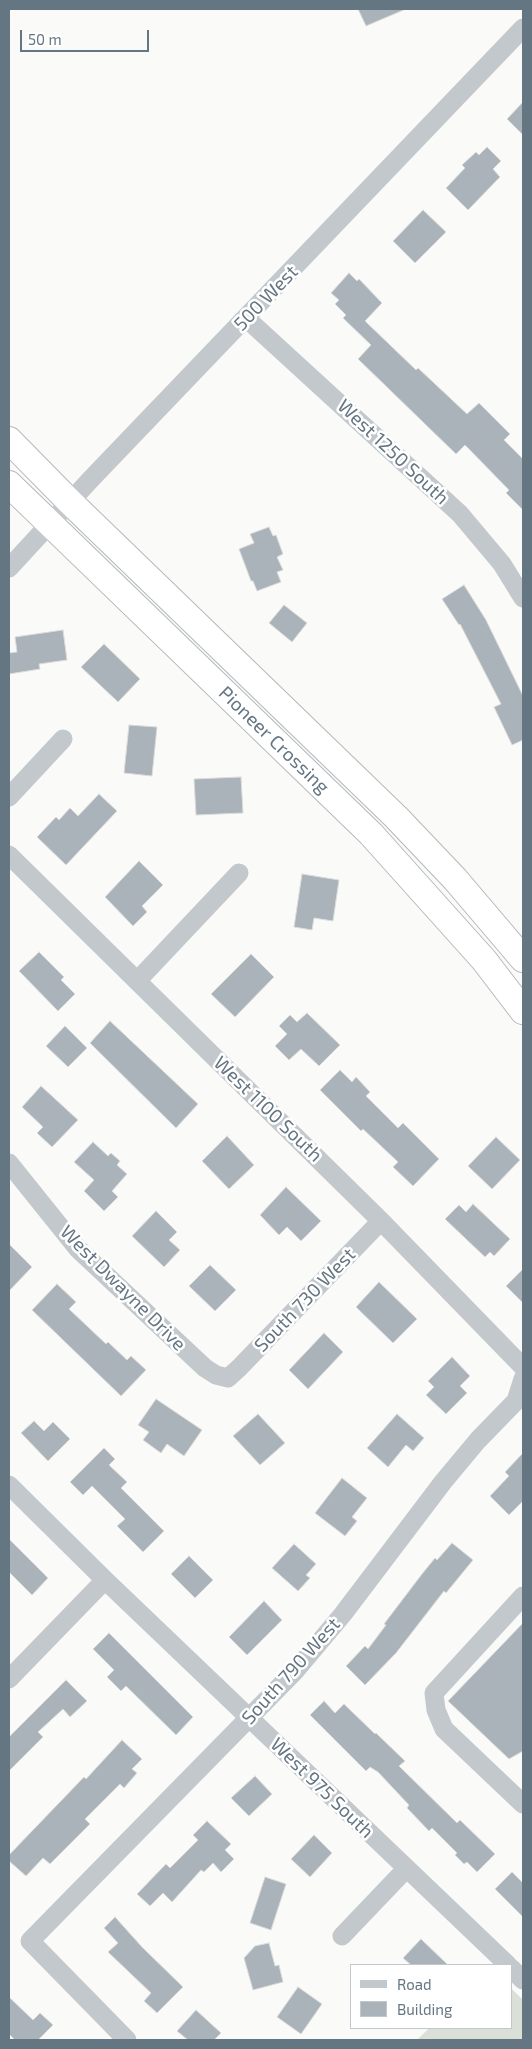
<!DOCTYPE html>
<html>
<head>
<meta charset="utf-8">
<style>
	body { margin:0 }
	#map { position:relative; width:532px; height:2049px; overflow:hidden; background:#fafaf8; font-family:"Exo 2",sans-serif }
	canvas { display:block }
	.frame { position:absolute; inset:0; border:10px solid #657683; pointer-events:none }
	.legend { position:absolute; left:350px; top:1964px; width:162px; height:65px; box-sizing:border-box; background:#fff; border:1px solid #c1c8cd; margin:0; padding:6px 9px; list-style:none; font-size:15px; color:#657683 }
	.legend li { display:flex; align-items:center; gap:10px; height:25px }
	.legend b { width:25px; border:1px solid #c1c8cd }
	.scale { position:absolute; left:20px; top:30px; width:129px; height:22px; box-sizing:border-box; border:2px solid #657683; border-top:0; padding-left:6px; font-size:15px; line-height:18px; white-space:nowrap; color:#657683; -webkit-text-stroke:4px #fff; paint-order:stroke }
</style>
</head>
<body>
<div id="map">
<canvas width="532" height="2049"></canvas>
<div class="frame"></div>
<ul class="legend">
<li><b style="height:6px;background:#c3c8cc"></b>Road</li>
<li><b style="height:14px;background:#aab3b9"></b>Building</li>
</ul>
<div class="scale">50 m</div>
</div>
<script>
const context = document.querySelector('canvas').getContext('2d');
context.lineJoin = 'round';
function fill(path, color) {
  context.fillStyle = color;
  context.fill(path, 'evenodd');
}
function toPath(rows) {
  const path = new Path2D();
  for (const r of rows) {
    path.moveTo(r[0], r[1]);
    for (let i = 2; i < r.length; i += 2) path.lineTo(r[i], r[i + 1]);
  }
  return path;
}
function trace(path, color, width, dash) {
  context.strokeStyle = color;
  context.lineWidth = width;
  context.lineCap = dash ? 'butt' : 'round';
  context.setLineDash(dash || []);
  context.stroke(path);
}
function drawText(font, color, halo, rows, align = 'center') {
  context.font = font + ' "Exo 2",sans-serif';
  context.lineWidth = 5;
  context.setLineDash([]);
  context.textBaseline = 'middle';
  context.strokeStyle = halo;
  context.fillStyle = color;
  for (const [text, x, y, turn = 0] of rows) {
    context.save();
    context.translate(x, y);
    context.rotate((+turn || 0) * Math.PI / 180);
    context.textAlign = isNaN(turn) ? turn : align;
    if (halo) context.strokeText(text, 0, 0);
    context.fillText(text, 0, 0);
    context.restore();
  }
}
fill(toPath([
	[511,1988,523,2000,523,2040,417,2040,429,2028,511,2028]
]), '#dadfd7');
const building = toPath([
	[358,9,406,9,366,26,358,9],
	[523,102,523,135,507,119,523,102],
	[487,147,501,161,493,169,500,177,468,210,446,188,465,168,462,165,476,152,479,155,487,147],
	[423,210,446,232,415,263,393,241,423,210],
	[349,273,357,281,359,279,382,303,365,321,416,370,418,368,467,414,479,403,510,434,504,440,523,459,523,510,506,493,509,490,465,445,456,454,358,359,371,345,343,318,346,315,335,304,339,300,331,293,349,273],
	[269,527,273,536,276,535,283,554,277,557,283,570,277,572,281,582,257,591,253,581,251,581,239,549,254,543,250,534,269,527],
	[464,585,486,620,523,696,523,740,512,745,494,707,501,704,460,624,459,625,442,599,464,585],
	[284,605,307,623,292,642,269,623,284,605],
	[63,630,67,660,39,664,40,669,9,674,9,653,17,652,15,637,63,630],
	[104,644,140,679,118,702,81,667,104,644],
	[129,725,157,727,152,776,124,773,129,725],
	[241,777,243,813,196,815,194,779,241,777],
	[99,794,117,811,66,865,37,837,56,817,59,820,70,808,78,816,99,794],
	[139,861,163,885,142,906,147,912,133,926,105,897,139,861],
	[302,874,339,880,333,921,314,918,312,930,294,927,302,874],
	[39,952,64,977,61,980,75,994,58,1011,19,971,39,952],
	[251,954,274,977,235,1017,211,994,251,954],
	[307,1013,340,1045,319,1066,301,1049,289,1060,275,1046,287,1034,279,1026,290,1015,297,1022,307,1013],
	[110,1021,198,1104,176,1128,90,1043,110,1021],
	[65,1026,87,1048,68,1067,46,1046,65,1026],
	[340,1070,352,1082,356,1077,370,1092,366,1096,398,1128,403,1123,439,1159,413,1186,393,1167,398,1162,363,1129,361,1131,320,1090,340,1070],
	[41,1086,78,1120,52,1147,37,1133,43,1127,22,1107,41,1086],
	[227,1136,254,1165,229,1189,202,1161,227,1136],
	[496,1137,520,1160,492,1189,468,1166,496,1137],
	[93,1142,108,1156,111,1153,120,1161,117,1165,127,1174,112,1191,118,1197,104,1211,84,1191,94,1180,74,1162,93,1142],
	[286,1187,321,1221,301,1241,287,1227,279,1235,260,1215,286,1187],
	[473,1204,510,1239,494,1256,490,1252,485,1257,445,1219,459,1205,466,1212,473,1204],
	[156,1211,177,1232,169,1240,180,1250,164,1267,132,1236,156,1211],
	[9,1244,32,1267,9,1291,9,1244],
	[210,1265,236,1290,215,1311,189,1286,210,1265],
	[523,1269,523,1303,506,1286,523,1269],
	[379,1282,417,1319,393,1343,356,1307,379,1282],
	[57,1284,76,1302,69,1309,106,1344,108,1342,127,1360,131,1356,146,1370,121,1396,32,1310,57,1284],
	[324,1333,343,1352,308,1389,289,1370,324,1333],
	[452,1357,470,1376,460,1386,467,1393,446,1414,426,1395,434,1387,428,1381,452,1357],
	[156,1399,202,1430,184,1456,167,1444,161,1453,143,1440,149,1432,138,1425,156,1399],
	[258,1414,285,1443,260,1465,233,1436,258,1414],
	[397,1414,424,1438,413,1451,406,1445,388,1467,367,1448,397,1414],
	[34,1421,44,1431,53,1422,70,1439,48,1461,21,1433,34,1421],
	[104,1448,115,1459,109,1465,127,1482,121,1488,164,1531,143,1552,117,1526,125,1519,92,1486,83,1495,70,1482,104,1448],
	[523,1453,523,1501,509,1515,490,1496,509,1476,505,1472,523,1453],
	[342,1478,367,1498,352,1517,357,1521,345,1536,315,1513,342,1478],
	[9,1539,48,1578,32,1595,9,1572,9,1539],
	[452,1543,473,1560,446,1593,444,1591,396,1653,365,1685,346,1666,365,1646,368,1649,386,1625,384,1624,422,1574,435,1558,437,1560,452,1543],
	[294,1544,316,1564,306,1575,310,1578,298,1591,272,1568,294,1544],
	[189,1556,213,1580,195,1598,171,1574,189,1556],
	[264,1601,282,1620,247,1655,229,1637,264,1601],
	[523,1623,523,1751,509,1759,448,1701,523,1623],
	[109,1633,193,1717,176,1735,126,1686,121,1691,107,1677,114,1670,93,1649,109,1633],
	[66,1680,87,1701,70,1717,63,1709,38,1732,43,1737,9,1771,9,1737,66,1680],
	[324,1701,335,1713,344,1704,375,1734,376,1733,405,1761,399,1766,457,1823,460,1820,495,1854,477,1872,467,1862,464,1864,455,1855,457,1853,432,1828,429,1831,407,1808,409,1805,378,1772,370,1767,366,1771,310,1715,324,1701],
	[122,1740,142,1759,132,1769,137,1773,124,1788,120,1784,85,1819,90,1824,50,1864,43,1858,26,1876,9,1861,9,1855,84,1777,86,1779,122,1740],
	[255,1776,272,1794,249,1816,231,1798,255,1776],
	[207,1821,231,1844,225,1850,234,1859,221,1872,213,1863,204,1872,201,1870,172,1902,163,1893,150,1906,137,1894,166,1864,170,1868,198,1840,193,1835,207,1821],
	[314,1835,332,1853,310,1877,291,1859,314,1835],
	[512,1872,523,1883,523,1917,495,1889,512,1872],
	[265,1877,286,1884,271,1930,250,1923,265,1877],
	[115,1917,142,1947,183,1987,157,2013,144,2001,151,1993,108,1952,118,1943,104,1928,115,1917],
	[421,1939,448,1965,411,1965,403,1958,421,1939],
	[269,1943,275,1966,279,1965,283,1982,253,1990,244,1958,255,1946,269,1943],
	[298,1987,322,2004,301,2034,277,2017,298,1987],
	[9,1997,33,2020,40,2013,53,2025,38,2040,15,2040,9,2034,9,1997],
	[196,2010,221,2033,214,2040,188,2040,177,2031,196,2010]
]);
fill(building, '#aab3b9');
trace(building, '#dcdcda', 1);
const highway = toPath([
	[9,440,70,502,396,817,455,879,523,959],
	[9,484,371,834,484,960,523,1011]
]);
trace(highway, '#b4b9bd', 28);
trace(toPath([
	[247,319,460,514,502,564,523,598],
	[9,568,91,479,523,28],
	[9,797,63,739],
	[9,855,381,1221,523,1367],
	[137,981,239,873],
	[9,1163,78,1249,205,1368,216,1375,228,1378,239,1368,381,1221],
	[9,1485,105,1580,508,1965],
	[523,1596,434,1693,436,1710,444,1729,523,1804],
	[9,1679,105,1580],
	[342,1936,406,1869],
	[511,1968,523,1980],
	[127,2040,30,1941,296,1670,343,1614,443,1482,478,1440,516,1401,523,1379]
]), '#c3c8cc', 19);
trace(highway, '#fff', 26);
drawText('19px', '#657683', '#fff', [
	["500 West",266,298,-46],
	["West 1250 South",393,452,43],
	["Pioneer Crossing",274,740,44],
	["West 1100 South",268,1109,44],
	["West Dwayne Drive",123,1288,45],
	["South 730 West",305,1300,-46],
	["South 790 West",291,1671,-48],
	["West 975 South",322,1788,44]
]);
</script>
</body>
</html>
